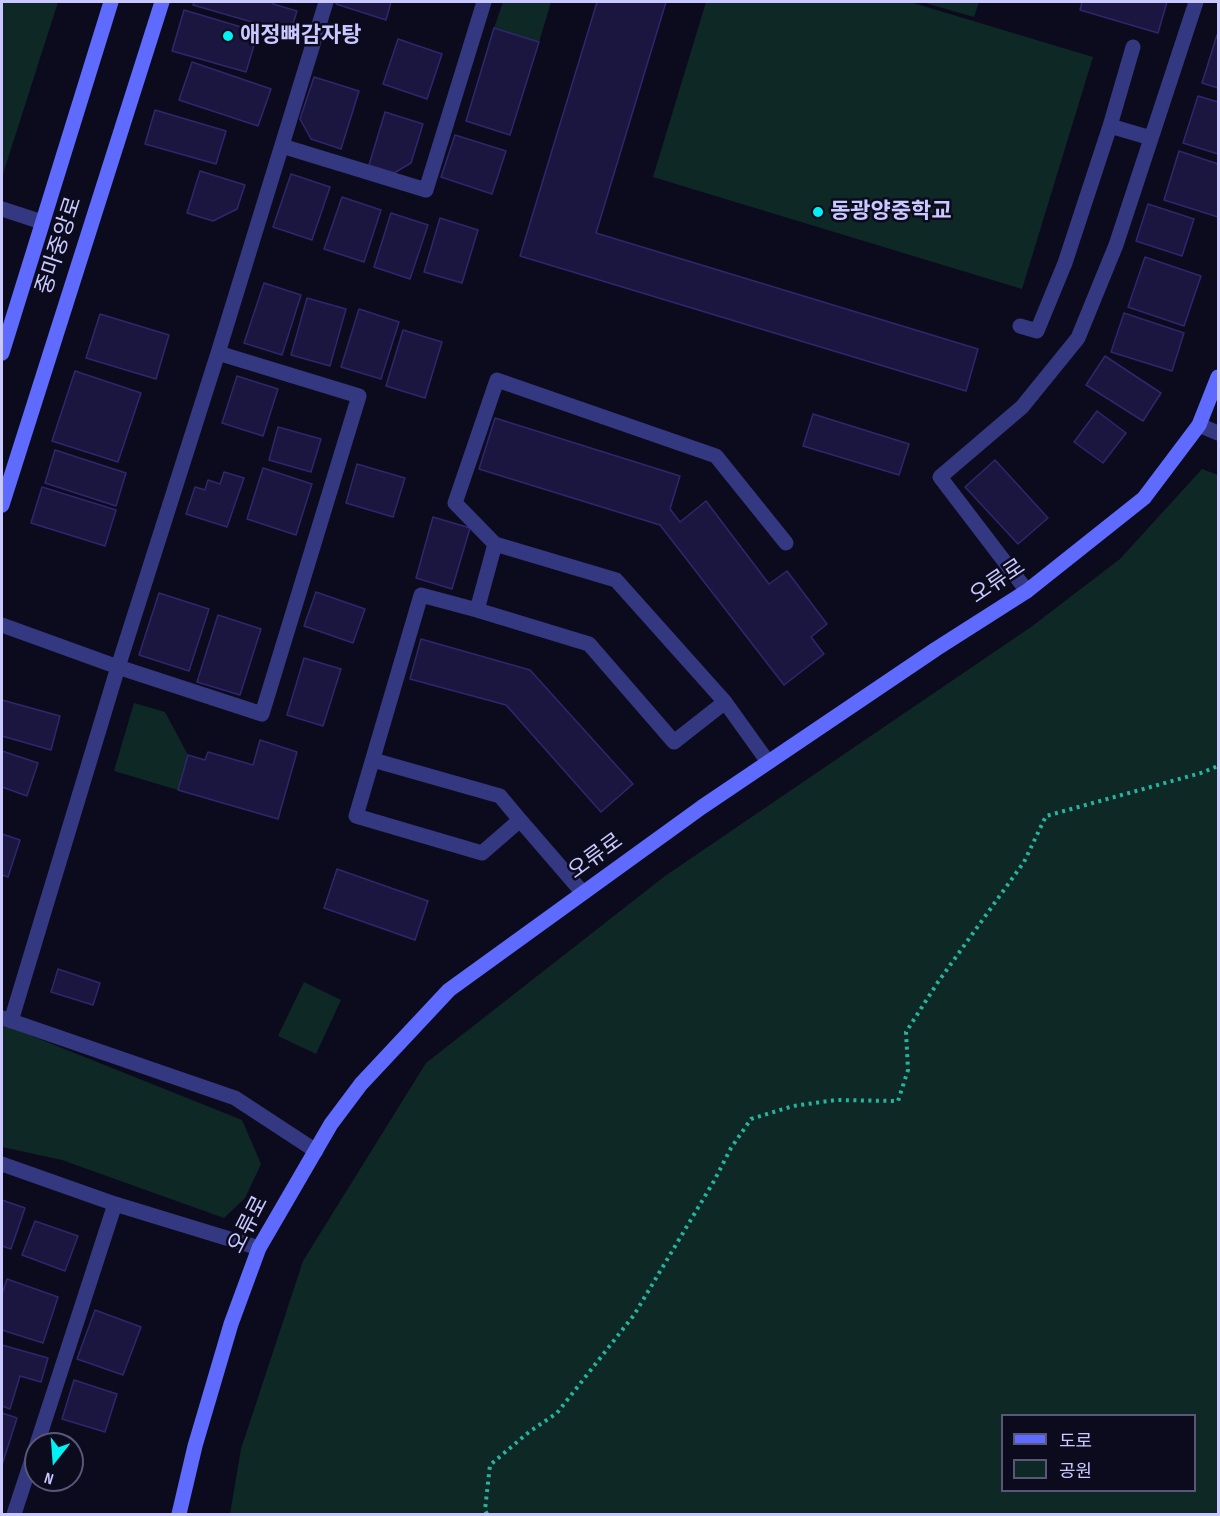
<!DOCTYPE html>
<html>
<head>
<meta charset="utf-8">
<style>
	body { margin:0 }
	#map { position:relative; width:1220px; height:1516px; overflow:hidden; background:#0c0b1e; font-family:"Sofia Sans Condensed","Noto Sans KR",sans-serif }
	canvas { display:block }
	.frame { position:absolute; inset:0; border:3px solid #c9c8ff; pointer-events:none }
	.legend { position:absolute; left:1001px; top:1414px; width:195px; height:78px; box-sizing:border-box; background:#0c0b1e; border:2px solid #585778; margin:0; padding:8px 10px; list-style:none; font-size:18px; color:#c9c8ff }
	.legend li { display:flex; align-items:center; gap:12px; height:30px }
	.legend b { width:30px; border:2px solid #585778 }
	.north { position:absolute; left:24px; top:1432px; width:60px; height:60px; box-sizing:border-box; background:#0c0b1e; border:2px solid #585778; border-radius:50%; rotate:197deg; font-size:16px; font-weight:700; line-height:24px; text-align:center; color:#c9c8ff }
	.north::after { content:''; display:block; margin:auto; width:21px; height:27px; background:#00f1f3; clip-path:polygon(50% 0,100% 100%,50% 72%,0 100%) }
</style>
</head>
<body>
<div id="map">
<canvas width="1220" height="1516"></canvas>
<div class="frame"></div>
<ul class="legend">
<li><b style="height:8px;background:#5f6aff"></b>도로</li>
<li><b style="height:16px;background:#0e2825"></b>공원</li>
</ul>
<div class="north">N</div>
</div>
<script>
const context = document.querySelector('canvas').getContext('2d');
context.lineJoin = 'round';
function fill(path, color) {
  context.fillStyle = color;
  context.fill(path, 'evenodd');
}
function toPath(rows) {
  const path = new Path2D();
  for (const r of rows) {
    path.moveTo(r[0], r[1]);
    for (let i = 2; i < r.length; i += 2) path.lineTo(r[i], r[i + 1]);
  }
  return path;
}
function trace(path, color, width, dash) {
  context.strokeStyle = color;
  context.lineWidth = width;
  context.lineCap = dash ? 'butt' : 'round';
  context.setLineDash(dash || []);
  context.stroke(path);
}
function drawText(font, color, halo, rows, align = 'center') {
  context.font = font + ' "Sofia Sans Condensed","Noto Sans KR",sans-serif';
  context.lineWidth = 5;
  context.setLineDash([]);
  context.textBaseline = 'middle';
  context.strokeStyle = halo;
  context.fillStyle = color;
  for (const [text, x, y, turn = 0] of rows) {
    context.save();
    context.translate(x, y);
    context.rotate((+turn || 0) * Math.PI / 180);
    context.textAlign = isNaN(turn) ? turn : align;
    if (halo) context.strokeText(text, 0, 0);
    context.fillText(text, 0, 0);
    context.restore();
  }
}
fill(toPath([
	[2,2,58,2,2,177],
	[503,2,551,2,539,42,494,28],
	[706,2,910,2,1093,57,1022,289,653,177],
	[922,2,979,2,974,17],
	[1202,469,1218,475,1218,1514,230,1514,241,1449,303,1261,426,1063,665,876,1031,627,1120,559],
	[1002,1416,1194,1416,1194,1490,1002,1490],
	[134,703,165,712,188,755,178,790,114,771],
	[304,982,341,1000,316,1054,278,1036],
	[2,1024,242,1120,261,1164,245,1198,224,1218,62,1160,2,1147]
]), '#0e2825');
const building = toPath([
	[194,2,274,2,273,4,297,11,290,33,193,5,194,2],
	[337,2,391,2,386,20,336,4,337,2],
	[597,2,666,2,596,233,978,349,966,391,520,256,597,2],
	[1082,2,1167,2,1158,33,1080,10,1082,2],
	[184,10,258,32,246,72,172,51,184,10],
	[494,28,539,42,510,135,466,121,494,28],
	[1217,35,1218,35,1218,88,1202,83,1217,35],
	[398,39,442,54,427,99,383,84,398,39],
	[192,62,271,89,258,126,179,100,192,62],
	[314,77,359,91,341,149,311,139,300,119,314,77],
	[1198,96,1218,102,1218,154,1183,143,1198,96],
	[155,110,226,131,216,164,145,144,155,110],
	[385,112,423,124,411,163,394,173,369,165,385,112],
	[455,135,506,151,492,194,441,177,455,135],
	[1179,151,1218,164,1218,217,1164,200,1179,151],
	[200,171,245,185,237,209,213,221,187,213,200,171],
	[291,174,330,187,312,240,273,227,291,174],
	[342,197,381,210,364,262,324,249,342,197],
	[1148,204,1194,219,1182,256,1136,241,1148,204],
	[391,213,428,225,410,279,374,267,391,213],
	[440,218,478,230,462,283,424,272,440,218],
	[1145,257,1201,276,1184,326,1128,307,1145,257],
	[264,283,301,295,282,355,244,343,264,283],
	[307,298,346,309,330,366,291,355,307,298],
	[359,309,399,322,381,379,341,367,359,309],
	[1124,313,1184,333,1172,371,1111,352,1124,313],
	[100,314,169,335,156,379,86,358,100,314],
	[403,330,442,342,425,398,386,386,403,330],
	[1105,356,1161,393,1143,421,1086,385,1105,356],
	[75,371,141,393,118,462,52,441,75,371],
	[237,376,278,389,263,436,222,423,237,376],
	[1097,411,1126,433,1103,463,1074,442,1097,411],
	[813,414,909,444,899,475,803,446,813,414],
	[495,418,680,476,670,509,680,522,706,501,769,584,787,571,827,624,811,637,824,654,784,685,660,525,479,469,495,418],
	[278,427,321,439,311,472,269,460,278,427],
	[55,450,126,473,116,506,45,483,55,450],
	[995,460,1048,518,1018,544,965,487,995,460],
	[357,464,405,478,393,517,346,503,357,464],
	[263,468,312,484,296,535,247,519,263,468],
	[224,472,244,478,227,527,186,514,195,487,205,490,208,480,220,484,224,472],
	[42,487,116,510,105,546,31,523,42,487],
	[433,517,470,528,452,589,416,578,433,517],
	[316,592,365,609,353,643,304,626,316,592],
	[159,593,209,609,189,671,139,655,159,593],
	[218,615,261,629,240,695,197,682,218,615],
	[421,639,530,670,633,784,601,812,506,705,410,679,421,639],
	[304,658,341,669,323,726,287,715,304,658],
	[2,700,60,716,51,750,2,736,2,700],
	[260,740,297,752,278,819,178,790,188,755,205,760,208,752,253,765,260,740],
	[2,751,38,763,27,796,2,787,2,751],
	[2,834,20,840,8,877,2,875,2,834],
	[337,869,428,901,415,940,324,908,337,869],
	[58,969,100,983,93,1005,51,992,58,969],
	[2,1200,25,1208,11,1249,2,1246,2,1200],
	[35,1221,78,1236,65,1271,22,1255,35,1221],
	[7,1279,58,1297,43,1343,2,1330,2,1294,7,1279],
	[95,1310,141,1327,123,1375,77,1359,95,1310],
	[2,1345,48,1358,41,1382,20,1376,10,1409,2,1406,2,1345],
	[74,1380,117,1394,105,1432,62,1419,74,1380],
	[2,1413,17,1418,2,1465,2,1413]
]);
fill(building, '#1b1640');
trace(building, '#2e276d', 1.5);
trace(toPath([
	[487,1514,485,1510,490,1465,529,1432,557,1413,634,1315,714,1181,731,1148,751,1119,793,1106,836,1100,898,1101,908,1070,906,1032,938,982,1024,862,1046,816,1201,773,1218,766]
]), '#27b49f', 4, [3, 4.5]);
trace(toPath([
	[1133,47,1110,126,1151,138],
	[282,146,426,190,484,2],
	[2,209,42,222],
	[1020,326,1037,331,1065,263,1110,126],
	[1199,425,1218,433],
	[495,544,455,503,497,380,716,456,786,543],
	[1027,591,940,477,1022,407,1078,338,1116,245,1196,2],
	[477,610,421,595,356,816,482,853,520,820,583,893],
	[2,625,118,667,262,714,359,396,218,353],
	[725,702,674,742,589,644,477,610,495,544,616,580,725,702,768,762],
	[373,760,500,796,520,820],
	[3,1018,235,1098,316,1151],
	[11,1021,118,667,218,353,326,2],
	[2,1164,115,1204,259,1248],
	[37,1444,115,1204],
	[14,1514,36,1447]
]), '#333880', 15);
trace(toPath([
	[2,353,111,2],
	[2,505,162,2],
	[179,1514,195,1446,231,1324,259,1248,331,1124,361,1084,449,990,702,807,936,649,1027,591,1144,498,1199,425,1218,377]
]), '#5f6aff', 15);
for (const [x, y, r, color] of [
	[228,36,6,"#00f1f3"],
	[818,212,6,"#00f1f3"]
]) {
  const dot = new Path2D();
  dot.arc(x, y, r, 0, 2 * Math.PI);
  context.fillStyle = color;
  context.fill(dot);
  trace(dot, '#0c0b1e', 2);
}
drawText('bold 22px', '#c9c8ff', '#0c0b1e', [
	["애정뼈감자탕",240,36],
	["동광양중학교",830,212]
], 'left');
drawText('22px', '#c9c8ff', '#0c0b1e', [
	["중마중앙로",60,246,-72],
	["오류로",998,582,-34],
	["오류로",596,857,-36],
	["오류로",249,1225,-63]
]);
</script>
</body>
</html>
